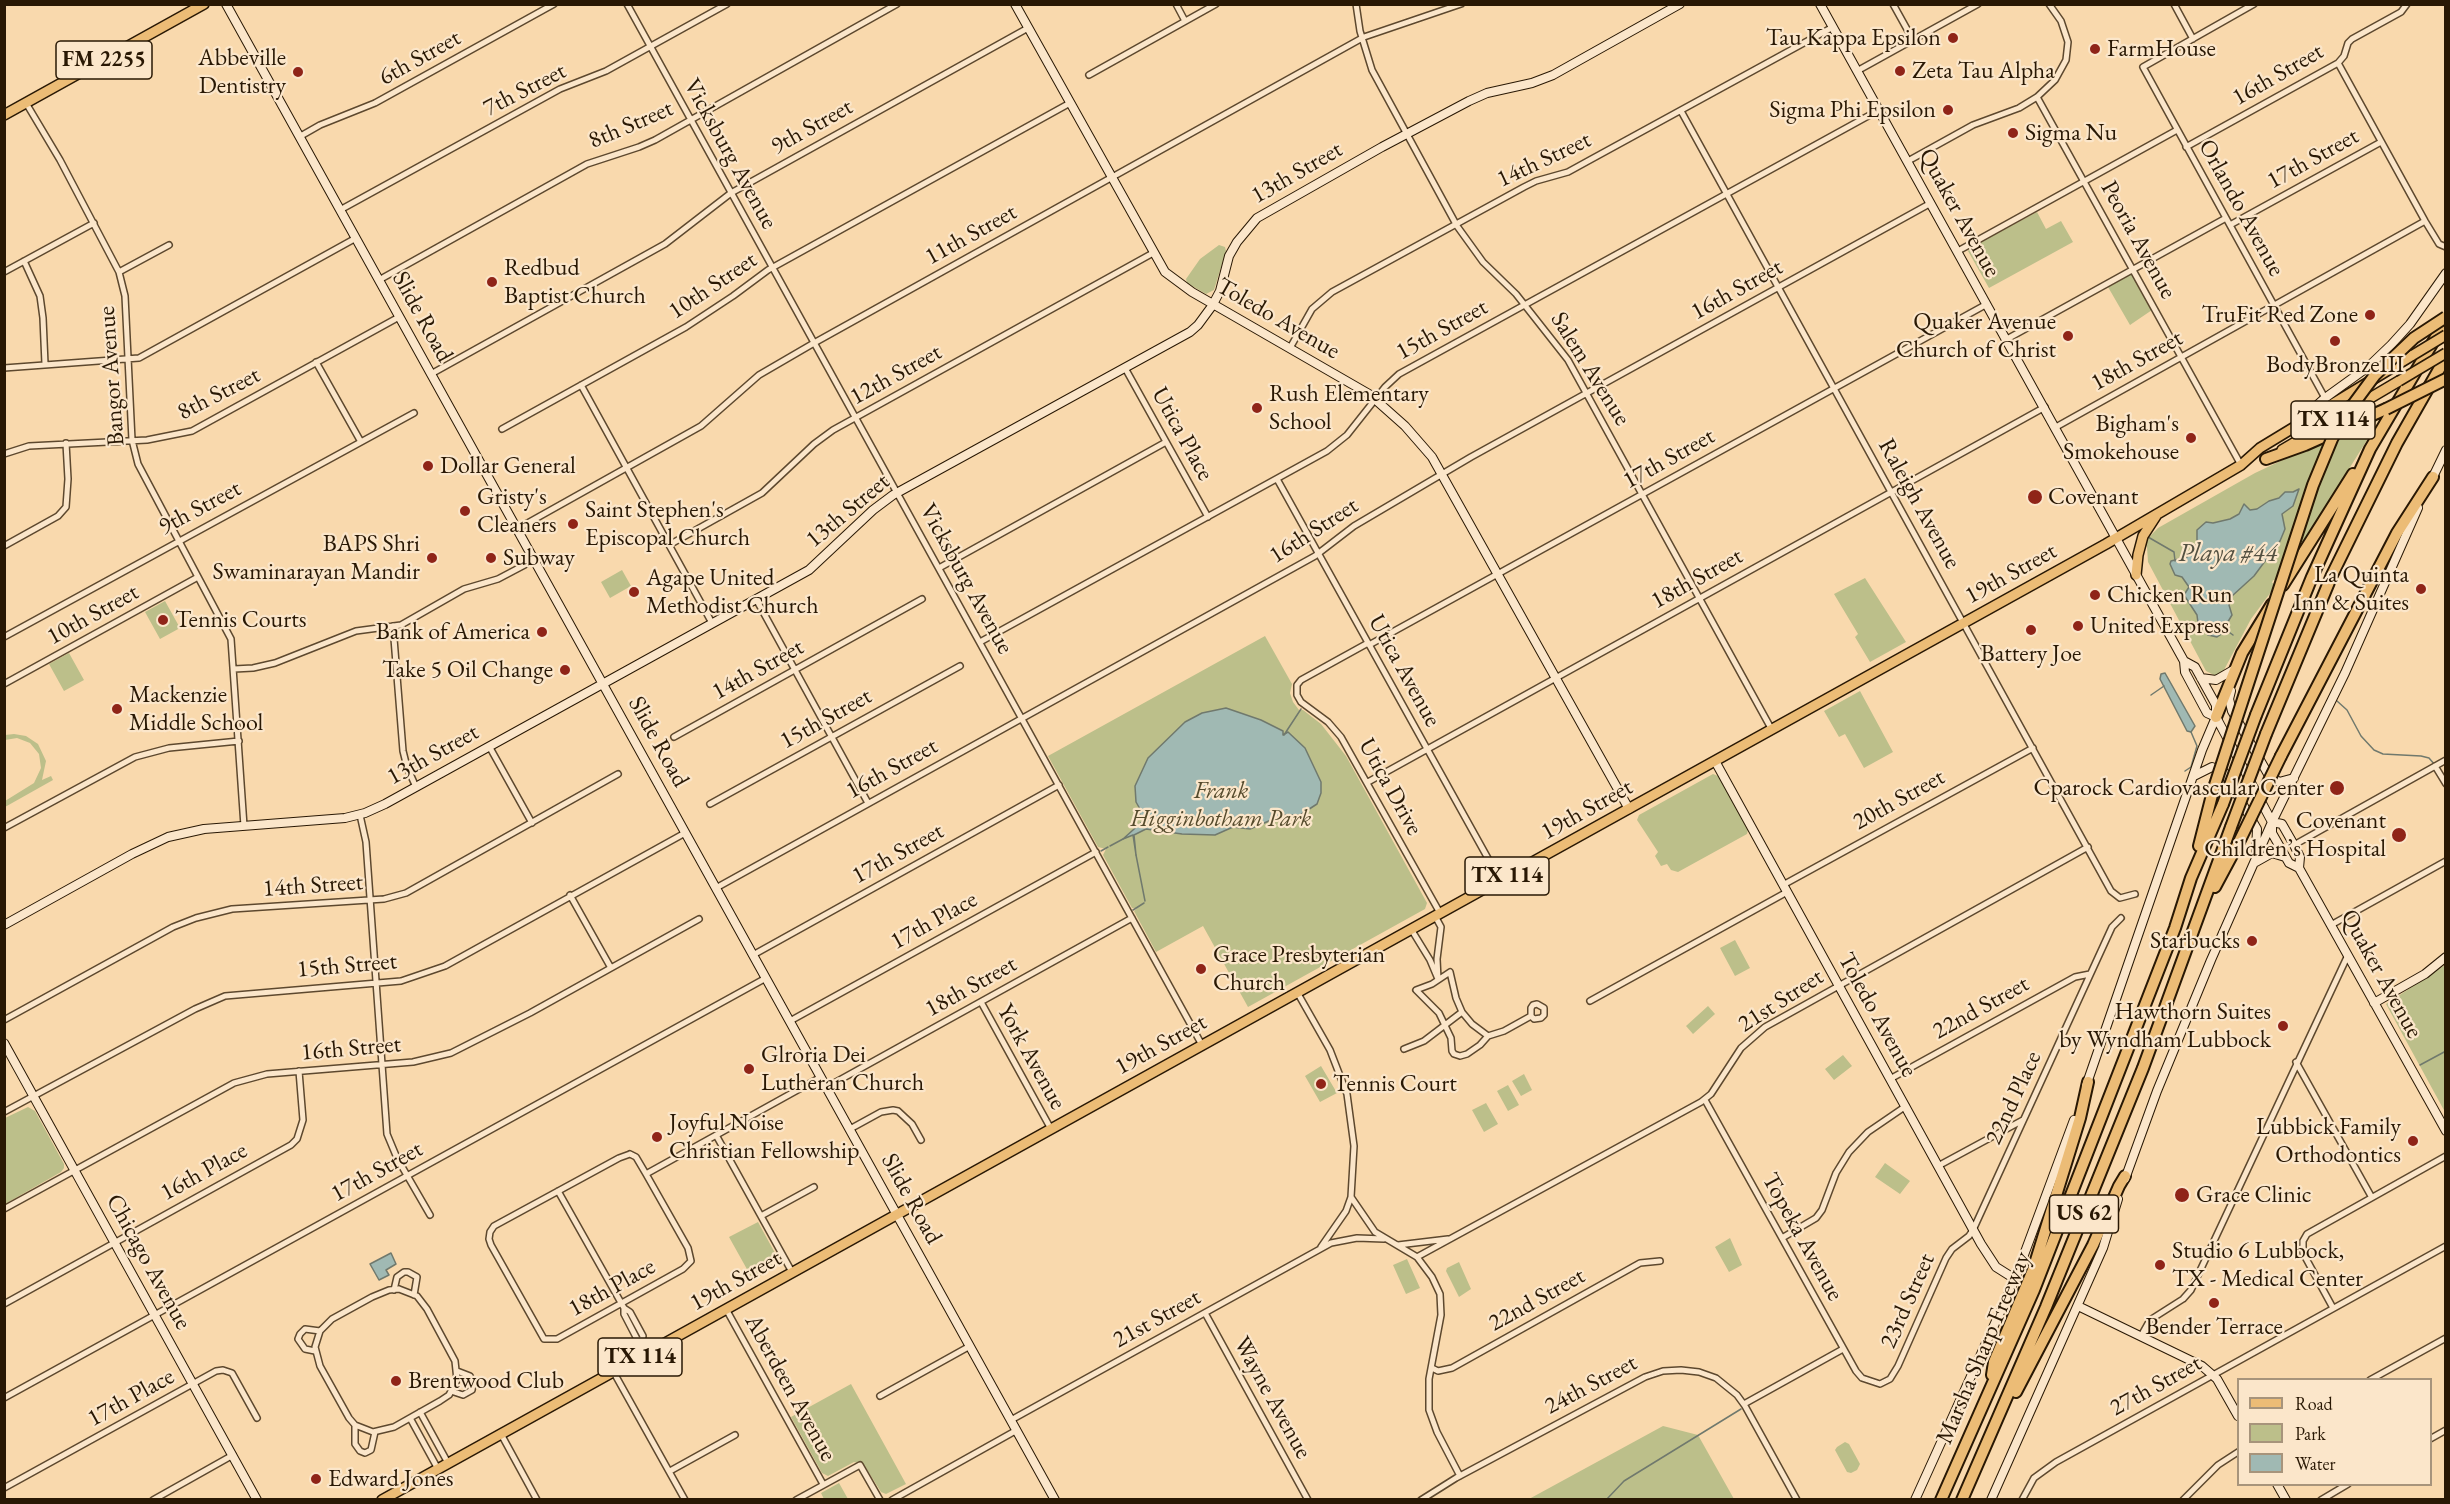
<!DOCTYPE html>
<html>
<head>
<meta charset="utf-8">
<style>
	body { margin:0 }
	#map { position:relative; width:2450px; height:1504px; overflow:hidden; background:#f9d9ad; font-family:"EB Garamond",serif }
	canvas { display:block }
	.frame { position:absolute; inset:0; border:6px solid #291804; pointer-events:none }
	.legend { position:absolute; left:2237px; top:1378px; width:195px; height:108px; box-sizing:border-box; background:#fbe6ca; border:2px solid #a7947b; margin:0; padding:8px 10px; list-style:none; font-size:18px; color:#291804 }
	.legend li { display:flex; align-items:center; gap:12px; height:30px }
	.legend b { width:30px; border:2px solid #a7947b }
</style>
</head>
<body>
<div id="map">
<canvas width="2450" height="1504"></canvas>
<div class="frame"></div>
<ul class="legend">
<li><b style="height:8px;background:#ecbc76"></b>Road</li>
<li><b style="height:16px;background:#bcbf8a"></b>Park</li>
<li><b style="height:16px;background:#a0b9b3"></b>Water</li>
</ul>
</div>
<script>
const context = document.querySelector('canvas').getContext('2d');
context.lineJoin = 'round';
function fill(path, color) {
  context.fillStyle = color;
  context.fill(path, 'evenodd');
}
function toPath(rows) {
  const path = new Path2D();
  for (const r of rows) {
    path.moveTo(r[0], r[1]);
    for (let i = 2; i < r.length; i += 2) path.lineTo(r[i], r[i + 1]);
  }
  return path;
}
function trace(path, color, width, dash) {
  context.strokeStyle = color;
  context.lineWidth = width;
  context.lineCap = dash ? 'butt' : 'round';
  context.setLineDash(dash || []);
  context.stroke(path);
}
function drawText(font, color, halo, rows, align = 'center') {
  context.font = font + ' "EB Garamond",serif';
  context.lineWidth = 4.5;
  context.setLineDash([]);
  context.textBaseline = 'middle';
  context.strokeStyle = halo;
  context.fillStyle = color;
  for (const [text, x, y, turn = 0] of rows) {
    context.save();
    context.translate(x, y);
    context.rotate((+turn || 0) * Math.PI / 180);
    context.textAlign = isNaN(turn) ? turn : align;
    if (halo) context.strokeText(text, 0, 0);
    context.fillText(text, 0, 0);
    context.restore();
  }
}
fill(toPath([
	[2037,212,2046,229,2061,221,2073,242,1989,288,1968,251,1970,248],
	[1219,245,1225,247,1226,251,1214,290,1206,294,1187,283,1186,279,1200,259],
	[2130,274,2133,276,2152,310,2130,325,2108,287],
	[2381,414,2368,435,2365,436,2367,440,2316,522,2276,581,2273,580,2272,583,2275,584,2271,592,2251,619,2224,670,2216,676,2206,671,2148,562,2147,547,2145,544,2147,539,2158,528,2255,473],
	[622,570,631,586,610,598,601,582],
	[1865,578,1906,642,1870,662,1855,637,1858,634,1834,594],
	[165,601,180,628,160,639,145,612],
	[1265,636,1292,684,1290,693,1293,702,1299,710,1303,710,1321,724,1346,756,1427,903,1425,909,1248,1007,1203,926,1156,952,1134,911,1137,908,1132,908,1103,855,1106,849,1098,847,1048,756],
	[69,653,84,680,64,691,49,664],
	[1860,691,1893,752,1864,768,1845,734,1839,737,1824,711],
	[14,734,26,736,38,744,46,761,42,780,51,776,53,780,5,807,5,801,34,783,41,768,39,754,30,743,17,738,5,740,5,735],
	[1713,774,1718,776,1748,830,1747,834,1678,872,1671,870,1667,864,1661,866,1655,856,1658,852,1637,820,1639,815],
	[1735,940,1750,968,1735,976,1720,948],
	[2445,965,2445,1112,2386,1004],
	[1708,1006,1715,1014,1693,1034,1686,1026],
	[1843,1055,1852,1066,1834,1080,1825,1069],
	[1321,1066,1337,1093,1320,1102,1305,1076],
	[1524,1074,1532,1090,1521,1096,1512,1081],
	[1508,1085,1519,1105,1508,1111,1497,1091],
	[1486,1103,1498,1124,1484,1132,1472,1110],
	[28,1107,35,1111,64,1164,64,1168,61,1172,5,1204,5,1118],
	[1885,1163,1910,1181,1900,1194,1875,1177],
	[758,1222,781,1264,753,1280,729,1237],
	[1730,1238,1742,1265,1729,1272,1715,1247],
	[1407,1259,1420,1288,1406,1294,1393,1265],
	[1459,1262,1471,1289,1459,1297,1446,1271,1447,1268],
	[851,1384,906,1484,886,1494,881,1492,864,1465,854,1462,828,1476,822,1473,791,1417],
	[1663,1426,1698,1435,1734,1499,1529,1499],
	[1845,1442,1849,1444,1860,1464,1857,1470,1851,1473,1847,1472,1835,1450,1837,1447],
	[839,1483,848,1499,824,1499,821,1493]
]), '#bcbf8a');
const water = toPath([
	[2299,489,2293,506,2282,514,2285,529,2280,541,2254,576,2232,596,2229,605,2232,615,2220,635,2217,637,2208,635,2198,623,2197,615,2184,595,2189,587,2182,577,2175,575,2170,564,2171,561,2187,557,2197,544,2197,530,2206,522,2213,523,2230,519,2239,514,2244,504,2250,510,2257,509,2269,501,2279,498,2285,492,2293,492,2299,489],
	[2165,673,2195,726,2191,732,2187,731,2160,679,2161,674,2165,673],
	[1226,708,1261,720,1283,731,1283,735,1288,732,1305,748,1321,782,1321,793,1317,804,1300,815,1283,815,1250,829,1233,827,1215,835,1182,834,1146,829,1134,835,1136,855,1133,835,1123,839,1143,821,1139,813,1140,809,1136,802,1135,786,1148,758,1185,722,1202,713,1226,708],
	[391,1253,396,1264,386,1270,389,1275,379,1280,370,1264,391,1253]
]);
fill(water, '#a0b9b3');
trace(water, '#70796d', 1.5);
trace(toPath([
	[2148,537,2174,552,2175,561],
	[2226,630,2233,635],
	[2151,695,2164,686],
	[2337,701,2347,710,2361,736,2374,750,2383,754,2421,756,2429,758,2435,765],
	[1284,735,1301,709],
	[2185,771,2191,767,2197,746,2191,732],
	[1110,846,1123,839],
	[1101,851,1108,847],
	[1136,855,1145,901],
	[1133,910,1144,903],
	[2420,1065,2446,1051],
	[1606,1500,1624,1481,1741,1409]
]), '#70796d', 1.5);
const street = toPath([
	[627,4,1202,1045],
	[1176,4,1185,21],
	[1356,4,1360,31,1372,70,1457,226,1483,262,1516,294,1568,360,1772,730],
	[1893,4,1913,40],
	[2174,4,2193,39],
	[2254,4,2143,67,2325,398],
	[2338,63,2425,221,2439,244,2446,247],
	[1857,71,1978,4],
	[1089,75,1216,4],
	[2037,97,2241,465],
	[26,103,60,160,119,272,125,296,132,440,138,464,231,639,244,826],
	[1681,111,2111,891,2120,898,2135,894],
	[299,137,320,125,375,103,554,4],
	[2186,147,2338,63,2344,56,2348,43,2352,39,2401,12,2407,4],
	[1908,161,1973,125,2019,108,2037,97,2055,80,2066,60,2068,42,2061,21,2049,4],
	[340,210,560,89,606,71,727,4],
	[2230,225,2381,142],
	[1958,251,2177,130],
	[24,261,40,296,43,318,45,364],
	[4,272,94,223],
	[119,272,169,245],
	[379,280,587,164,639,147,655,140,897,4],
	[2007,339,2226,218],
	[1290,348,1312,309,1332,292,1524,187,1536,181,1568,172,1588,161,1833,27],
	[316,362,361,442],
	[4,368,139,358,356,238],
	[1125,368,1208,517],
	[431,374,665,244,731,193,1028,28],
	[581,385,712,623],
	[2056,427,2425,221],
	[502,429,686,327,733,296,768,270,1070,103],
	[4,454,29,446,147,440,192,431,399,317],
	[1277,479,1500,880],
	[517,529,701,426,759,375,814,343,1364,37,1461,4],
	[669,545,762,493,814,444,833,430,1153,253],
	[4,546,58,516,66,507,68,479,66,443],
	[939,568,1166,442],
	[756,599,868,803],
	[393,626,403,751,407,767,416,787],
	[4,637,414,413],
	[980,642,1327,451,1347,435,1385,387,1399,374,1879,110],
	[1368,643,1301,680,1297,685,1297,695,1301,702,1328,722,1341,737,1440,913],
	[1369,645,1987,304],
	[234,669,253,668,275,663,356,631,401,625,464,589,498,579,534,560],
	[4,684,198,577],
	[674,737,922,599],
	[489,746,532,823],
	[2435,766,2446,784],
	[1368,782,2045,407],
	[710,804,960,666],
	[360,815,366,842,387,1134,397,1158,430,1215],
	[4,828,135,757,169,748,239,741],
	[2294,845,2446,760],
	[1783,885,2033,748],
	[716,888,1315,556,1354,526,1471,457,1931,203],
	[570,895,611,968],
	[2331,925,2446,861],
	[1411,929,1430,960,1438,979,1437,959,1441,927,1435,916],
	[753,955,1059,785],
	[1297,992,1330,1050,1347,1094,1354,1146,1351,1197,1375,1232,1417,1257,1432,1277,1440,1294,1441,1315,1429,1379,1429,1410,1437,1432,1460,1476],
	[1590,1001,1787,892],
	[981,1002,1051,1129],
	[4,1020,173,927,196,918,232,909,384,899,406,893,618,774],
	[790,1021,1096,852],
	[1488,1036,1480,1045,1467,1054,1460,1056,1454,1054,1452,1051,1451,1038,1439,1013,1416,990,1432,984,1450,972,1456,998,1462,1012,1472,1024,1488,1036,1504,1031,1531,1016,1534,1019,1541,1018,1544,1015,1544,1008,1537,1004,1533,1005,1531,1008,1531,1016],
	[1404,1049,1424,1041,1462,1012],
	[2296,1062,2371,1196],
	[1890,1079,2075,977,2090,974],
	[827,1087,1132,918],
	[1705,1100,1856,1371,1862,1378,1880,1384,1890,1379,1898,1366,1946,1258,1952,1249,1969,1236,1973,1230,2112,927,2121,918],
	[4,1112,195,1009,225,996,401,981,445,966,685,833],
	[850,1129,881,1112,893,1110,898,1111,912,1124,921,1140],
	[716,1135,792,1272],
	[630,1154,636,1157,646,1174,688,1248,691,1261,683,1269,557,1339,544,1339,491,1245,489,1239,490,1232,494,1226,619,1158,630,1154],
	[1938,1166,2023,1120],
	[646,1174,821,1077],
	[558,1191,624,1308],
	[4,1209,234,1083,267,1074,413,1062,451,1053,530,1013,699,919],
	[761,1216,814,1187],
	[1782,1238,1816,1218,1822,1210,1836,1173,1849,1152,1868,1132,1906,1106],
	[1398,1245,1448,1239],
	[1321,1247,1346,1211,1351,1197],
	[1417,1257,1701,1102,1711,1094,1741,1048,1765,1027,2088,847],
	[399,1289,417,1296,427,1309,455,1361,457,1380,449,1395,440,1401,394,1427,373,1432,355,1425,349,1418,320,1366,315,1347,320,1331,332,1319,372,1297,389,1290,399,1289],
	[394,1290,397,1277,404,1272,408,1272,417,1277,414,1295],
	[4,1304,291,1145,297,1139,303,1120,299,1071],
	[2333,1308,2303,1253,2303,1241,2307,1234,2446,1156],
	[726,1309,823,1484],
	[1205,1313,1308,1500],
	[2141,1336,2150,1320,2183,1299,2191,1290,2348,955],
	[642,1341,643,1336,630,1312,624,1308,624,1314,637,1339,642,1341,648,1352],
	[315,1351,305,1349,298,1339,300,1334,305,1329,320,1331],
	[1432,1368,1438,1371,1452,1368,1640,1263,1660,1261],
	[613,1371,685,1500],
	[2370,1380,2446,1338],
	[451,1391,463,1395,472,1390,473,1384,470,1376,457,1371],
	[880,1396,970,1346],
	[4,1398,766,978],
	[1744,1404,1843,1349],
	[420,1412,448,1463],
	[410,1418,438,1469],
	[1011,1420,1331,1243,1357,1238,1384,1239],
	[355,1425,355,1444,360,1451,365,1453,371,1450,375,1432],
	[501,1434,537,1500],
	[2430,1439,2446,1430],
	[670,1471,735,1435],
	[4,1488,216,1371,223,1370,232,1373,257,1418],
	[153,1500,233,1455],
	[796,1500,860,1465,880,1500],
	[892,1500,1017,1430],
	[1421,1500,1456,1478,1645,1377,1663,1371,1681,1370,1699,1372,1716,1378,1737,1395,1745,1406,1797,1500],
	[2022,1500,2034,1478,2056,1462,2446,1246],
	[2183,1500,2218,1465,2238,1452],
	[2321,1500,2348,1484]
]);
const secondary = toPath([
	[226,4,1055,1500],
	[1015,4,1165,272,1192,292,1369,394,1405,426,1432,457,1629,809],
	[1820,4,2184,661,2185,672,2207,713,2216,717],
	[2298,422,2325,398,2368,367,2391,345,2410,324,2446,273],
	[2431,481,2446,450],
	[2184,661,2195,667,2216,705,2216,717,2272,822,2272,833,2289,863,2299,868],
	[2201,678,2216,680,2235,669],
	[2231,691,2229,699,2232,711,2268,774,2279,782,2294,778],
	[1715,761,1981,1244,1996,1267,2015,1279],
	[2194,776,2212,767,2224,772,2257,829,2256,852],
	[2272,822,2282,824,2294,845,2300,857,2299,868,2446,1131],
	[2256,862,2272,853,2285,857],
	[4,925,132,854,168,837,204,829,345,818,365,813,385,804,809,570,873,510,893,495,1190,332,1198,325,1212,306,1220,291,1229,256,1237,242,1257,218,1382,147,1469,101,1487,93,1532,83,1553,75,1680,4],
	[2374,1003,2425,974,2446,957],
	[4,1043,257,1500],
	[2086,1086,2202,750,2216,717],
	[2125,1179,2157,1091,2211,960,2272,822,2345,673,2418,508],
	[2078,1306,2202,1366,2217,1379,2238,1416],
	[2277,1484,2286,1500],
	[1915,1500,2015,1279,2074,1120],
	[1991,1500,2103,1248,2118,1199]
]);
const primary = toPath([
	[4,115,204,4],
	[2282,450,2399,381],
	[2136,575,2138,555,2143,536,2156,516],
	[382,1500,2106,544,2241,465,2260,448,2413,355]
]);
const highway = toPath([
	[2266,459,2305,445,2386,409],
	[2283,585,2353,474],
	[2256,715,2312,577,2370,449,2446,320],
	[2216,717,2242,653,2272,604],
	[2266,734,2332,575,2397,443,2446,357],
	[2281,756,2397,533,2433,477],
	[2199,846,2213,791],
	[2215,887,2238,844],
	[1992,1375,1994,1362,2033,1270,2080,1118,2088,1082],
	[2016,1392,2093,1245,2119,1186,2125,1176],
	[1941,1500,2034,1290,2175,928,2191,878,2223,804],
	[1962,1500,2046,1307,2143,1068,2231,827]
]);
trace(street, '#5d482e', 8);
trace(secondary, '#291804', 10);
trace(primary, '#291804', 12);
trace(highway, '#291804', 14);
trace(street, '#fbe6ca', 5);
trace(secondary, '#fbe6ca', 8);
trace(primary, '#ecbc76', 9);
trace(highway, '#ecbc76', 10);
const primaryBridge = toPath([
	[2413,355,2446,335],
	[2399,381,2446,353]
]);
const highwayBridge = toPath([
	[2386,409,2446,379],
	[2213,791,2313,485,2332,439,2344,417,2375,375,2414,338,2446,317],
	[2223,804,2256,715],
	[2231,827,2266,734],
	[2238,844,2281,756]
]);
trace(primaryBridge, '#291804', 12, []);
trace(highwayBridge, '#291804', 14, []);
trace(primaryBridge, '#ecbc76', 9);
trace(highwayBridge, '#ecbc76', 10);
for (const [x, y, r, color] of [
	[1953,38,6,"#8f2418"],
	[2095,49,6,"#8f2418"],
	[1900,71,6,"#8f2418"],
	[298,72,6,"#8f2418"],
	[1948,110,6,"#8f2418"],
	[2013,133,6,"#8f2418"],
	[492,282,6,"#8f2418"],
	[2370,315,6,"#8f2418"],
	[2068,336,6,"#8f2418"],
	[2335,341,6,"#8f2418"],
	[1257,408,6,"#8f2418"],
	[2191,438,6,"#8f2418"],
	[428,466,6,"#8f2418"],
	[2035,497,8,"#8f2418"],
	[465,511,6,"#8f2418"],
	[573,524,6,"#8f2418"],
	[432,558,6,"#8f2418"],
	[491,558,6,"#8f2418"],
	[2421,589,6,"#8f2418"],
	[634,592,6,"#8f2418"],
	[2095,595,6,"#8f2418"],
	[163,620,6,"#8f2418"],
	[2078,626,6,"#8f2418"],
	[2031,630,6,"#8f2418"],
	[542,632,6,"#8f2418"],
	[565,670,6,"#8f2418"],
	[117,709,6,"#8f2418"],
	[2337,788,8,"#8f2418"],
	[2399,835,8,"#8f2418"],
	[2252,941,6,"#8f2418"],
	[1201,969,6,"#8f2418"],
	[2283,1026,6,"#8f2418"],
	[749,1069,6,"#8f2418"],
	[1321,1084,6,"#8f2418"],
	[657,1137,6,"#8f2418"],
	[2413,1141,6,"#8f2418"],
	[2182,1195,8,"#8f2418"],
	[2160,1265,6,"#8f2418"],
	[2214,1303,6,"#8f2418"],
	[396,1381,6,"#8f2418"],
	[316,1479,6,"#8f2418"]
]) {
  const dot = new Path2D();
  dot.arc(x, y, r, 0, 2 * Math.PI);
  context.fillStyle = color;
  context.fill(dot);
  trace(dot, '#fbe6ca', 2);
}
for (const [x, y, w] of [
	[104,60,96],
	[2333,420,84],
	[1507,876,84],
	[2084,1214,69],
	[640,1357,84]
]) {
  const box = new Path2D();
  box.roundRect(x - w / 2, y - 19, w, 38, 4.5);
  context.fillStyle = '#fbe6ca';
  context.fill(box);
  trace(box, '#291804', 1.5);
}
drawText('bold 22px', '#291804', null, [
	["FM 2255",104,60],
	["TX 114",2333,420],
	["TX 114",1507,876],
	["US 62",2084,1214],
	["TX 114",640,1357]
]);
drawText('24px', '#291804', '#fbe6ca', [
	["Tau Kappa Epsilon",1941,38,"right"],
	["FarmHouse",2107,49],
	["Abbeville",286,58,"right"],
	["Dentistry",286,86,"right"],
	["Zeta Tau Alpha",1912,71],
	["Sigma Phi Epsilon",1936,110,"right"],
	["Sigma Nu",2025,133],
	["Redbud",504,268],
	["Baptist Church",504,296],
	["TruFit Red Zone",2358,315,"right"],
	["Quaker Avenue",2056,322,"right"],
	["Church of Christ",2056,350,"right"],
	["BodyBronzeIII",2335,365,"center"],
	["Rush Elementary",1269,394],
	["School",1269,422],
	["Bigham's",2179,424,"right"],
	["Smokehouse",2179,452,"right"],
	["Dollar General",440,466],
	["Gristy's",477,497],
	["Cleaners",477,525],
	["Covenant",2048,497],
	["Saint Stephen's",585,510],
	["Episcopal Church",585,538],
	["BAPS Shri",420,544,"right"],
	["Swaminarayan Mandir",420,572,"right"],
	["Subway",503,558],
	["La Quinta",2409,575,"right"],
	["Inn & Suites",2409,603,"right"],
	["Agape United",646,578],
	["Methodist Church",646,606],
	["Chicken Run",2107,595],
	["Tennis Courts",175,620],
	["United Express",2090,626],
	["Bank of America",530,632,"right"],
	["Battery Joe",2031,654,"center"],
	["Take 5 Oil Change",553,670,"right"],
	["Mackenzie",129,695],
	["Middle School",129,723],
	["Cparock Cardiovascular Center",2324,788,"right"],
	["Covenant",2386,821,"right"],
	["Children’s Hospital",2386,849,"right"],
	["Starbucks",2240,941,"right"],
	["Grace Presbyterian",1213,955],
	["Church",1213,983],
	["Hawthorn Suites",2271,1012,"right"],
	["by Wyndham Lubbock",2271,1040,"right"],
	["Glroria Dei",761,1055],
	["Lutheran Church",761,1083],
	["Tennis Court",1333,1084],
	["Joyful Noise",669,1123],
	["Christian Fellowship",669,1151],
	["Lubbick Family",2401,1127,"right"],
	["Orthodontics",2401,1155,"right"],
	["Grace Clinic",2196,1195],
	["Studio 6 Lubbock,",2172,1251],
	["TX - Medical Center",2172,1279],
	["Bender Terrace",2214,1327,"center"],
	["Brentwood Club",408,1381],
	["Edward Jones",328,1479]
], 'left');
drawText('24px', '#291804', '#fbe6ca', [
	["6th Street",420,58,-29],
	["16th Street",2278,75,-30],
	["7th Street",525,90,-27],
	["8th Street",631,125,-23],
	["9th Street",812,127,-29],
	["Vicksburg Avenue",730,154,61],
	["17th Street",2313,159,-29],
	["14th Street",1544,160,-25],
	["13th Street",1297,173,-30],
	["Orlando Avenue",2241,208,61],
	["Quaker Avenue",1959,213,61],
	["11th Street",971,235,-29],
	["Peoria Avenue",2138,240,61],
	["10th Street",713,286,-34],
	["16th Street",1737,290,-29],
	["Slide Road",422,317,61],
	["Toledo Avenue",1278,319,30],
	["15th Street",1442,330,-29],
	["18th Street",2137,361,-29],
	["Salem Avenue",1590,369,58],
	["12th Street",896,375,-29],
	["Bangor Avenue",112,376,-94],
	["8th Street",219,394,-27],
	["Utica Place",1182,434,61],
	["17th Street",1669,459,-29],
	["Raleigh Avenue",1919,504,61],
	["9th Street",200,508,-28],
	["13th Street",848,511,-40],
	["16th Street",1314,531,-33],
	["19th Street",2011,574,-29],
	["Vicksburg Avenue",966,579,61],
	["18th Street",1697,579,-29],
	["10th Street",93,615,-29],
	["14th Street",758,670,-29],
	["Utica Avenue",1404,671,61],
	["15th Street",826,719,-29],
	["Slide Road",658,742,61],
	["13th Street",433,755,-29],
	["16th Street",892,769,-29],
	["Utica Drive",1390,787,61],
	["20th Street",1899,800,-29],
	["19th Street",1587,810,-29],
	["17th Street",898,854,-29],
	["14th Street",313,886,-4],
	["17th Place",934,921,-29],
	["15th Street",347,966,-5],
	["Quaker Avenue",2381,974,61],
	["18th Street",971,987,-29],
	["21st Street",1781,1001,-33],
	["22nd Street",1981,1008,-29],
	["Toledo Avenue",1877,1015,61],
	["19th Street",1161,1045,-29],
	["16th Street",351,1049,-5],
	["York Avenue",1031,1057,61],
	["22nd Place",2014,1098,-65],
	["16th Place",204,1172,-29],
	["17th Street",377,1172,-29],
	["Slide Road",911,1199,61],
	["Topeka Avenue",1802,1237,61],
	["Chicago Avenue",148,1262,61],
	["19th Street",736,1281,-29],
	["18th Place",612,1288,-29],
	["22nd Street",1537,1300,-29],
	["23rd Street",1908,1301,-66],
	["21st Street",1157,1319,-29],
	["Marsha Sharp Freeway",1984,1348,-67],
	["24th Street",1591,1385,-28],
	["27th Street",2156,1386,-29],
	["Aberdeen Avenue",790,1388,61],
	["17th Place",131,1398,-29],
	["Wayne Avenue",1272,1398,61]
]);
drawText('italic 24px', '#554a2c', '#fbe6ca', [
	["Frank",1221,791],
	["Higginbotham Park",1221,819]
]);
drawText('italic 26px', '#535041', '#fbe6ca', [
	["Playa #44",2228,554]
]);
</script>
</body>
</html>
